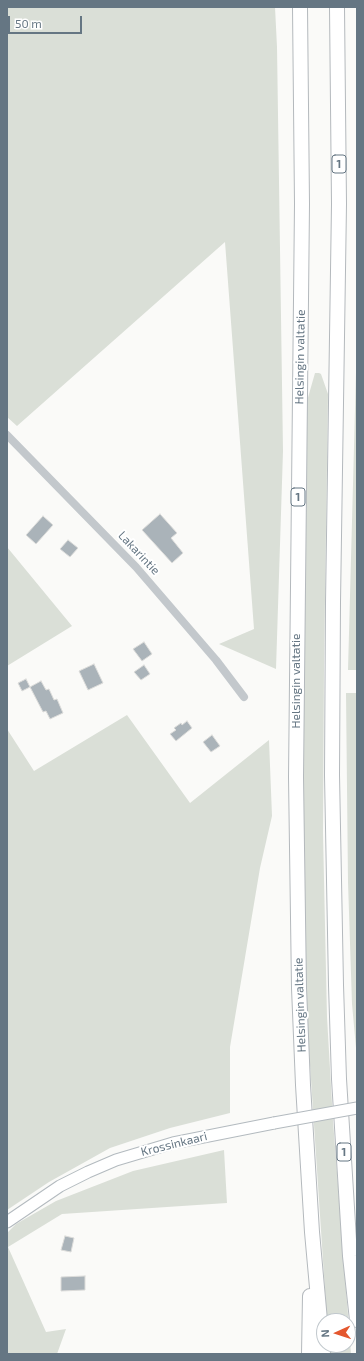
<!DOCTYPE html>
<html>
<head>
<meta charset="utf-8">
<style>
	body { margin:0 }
	#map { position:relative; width:364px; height:1361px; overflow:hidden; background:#fafaf8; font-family:"Exo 2",sans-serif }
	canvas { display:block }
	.frame { position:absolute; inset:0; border:8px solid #657683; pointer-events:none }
	.north { position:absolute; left:316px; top:1313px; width:40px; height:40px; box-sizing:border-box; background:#fff; border:1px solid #c1c8cd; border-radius:50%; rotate:267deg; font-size:11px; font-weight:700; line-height:16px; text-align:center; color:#657683 }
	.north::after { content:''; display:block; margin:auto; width:14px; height:18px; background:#e4572e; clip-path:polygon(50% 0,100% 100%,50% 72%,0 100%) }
	.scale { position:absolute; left:8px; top:16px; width:74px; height:18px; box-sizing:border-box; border:2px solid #657683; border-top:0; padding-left:5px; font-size:12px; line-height:14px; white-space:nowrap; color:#657683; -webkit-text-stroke:3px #fff; paint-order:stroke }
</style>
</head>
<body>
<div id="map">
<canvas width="364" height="1361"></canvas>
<div class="frame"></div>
<div class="north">N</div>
<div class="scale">50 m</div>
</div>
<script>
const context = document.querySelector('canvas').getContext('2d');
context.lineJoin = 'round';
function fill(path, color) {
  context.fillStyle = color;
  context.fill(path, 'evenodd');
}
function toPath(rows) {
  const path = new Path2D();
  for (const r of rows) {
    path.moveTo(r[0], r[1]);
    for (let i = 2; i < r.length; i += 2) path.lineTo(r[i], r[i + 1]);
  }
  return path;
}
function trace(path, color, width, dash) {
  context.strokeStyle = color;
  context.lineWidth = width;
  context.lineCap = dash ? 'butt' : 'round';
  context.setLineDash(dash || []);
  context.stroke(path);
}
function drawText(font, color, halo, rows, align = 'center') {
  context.font = font + ' "Exo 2",sans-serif';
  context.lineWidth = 4;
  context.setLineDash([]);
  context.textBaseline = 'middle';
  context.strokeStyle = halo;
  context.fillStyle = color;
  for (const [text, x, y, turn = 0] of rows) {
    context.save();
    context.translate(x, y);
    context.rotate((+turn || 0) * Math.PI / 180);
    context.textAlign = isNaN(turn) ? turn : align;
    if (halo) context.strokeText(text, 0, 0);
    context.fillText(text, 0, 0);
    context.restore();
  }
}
fill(toPath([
	[7,7,275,7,277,47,283,451,276,669,219,644,254,629,225,242,17,426,7,417],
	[357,335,357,670,348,670],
	[315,373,319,373,321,374,328,394,324,667,323,833,327,1017,333,1121,351,1354,330,1354,329,1345,348,1345,348,1321,327,1321,307,1019,303,834,303,667,307,401],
	[7,547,72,626,7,666],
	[346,693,357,693,357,1059,352,1004,348,882],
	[127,715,190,803,269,740,272,816,260,868,230,1047,230,1113,170,1128,110,1148,49,1182,7,1210,7,729,34,771],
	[224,1150,227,1203,62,1214,8,1247,46,1332,66,1329,57,1354,7,1354,7,1233,16,1224,56,1201,133,1171]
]), '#dadfd7');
const building = toPath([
	[160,514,177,533,171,538,183,553,172,563,142,530,160,514],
	[43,516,53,525,36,544,26,535,43,516],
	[68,540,78,548,70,557,60,549,68,540],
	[144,642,152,654,142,661,133,649,144,642],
	[94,664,103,683,88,690,79,671,94,664],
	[144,665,150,674,141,680,134,672,144,665],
	[26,679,30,687,22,691,18,683,26,679],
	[41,681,46,690,49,689,54,700,57,699,63,713,50,719,46,711,43,712,30,687,41,681],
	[187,721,192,728,176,741,170,734,176,730,174,728,181,723,182,725,187,721],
	[212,735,220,746,211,752,203,742,212,735],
	[65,1236,74,1238,71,1252,61,1250,65,1236],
	[85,1276,85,1290,61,1291,61,1277,85,1276]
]);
fill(building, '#aab3b9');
trace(building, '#dcdcda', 1);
const secondary = toPath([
	[7,1222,60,1186,88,1172,116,1160,173,1143,274,1123]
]);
const highway = toPath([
	[300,7,302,204,296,777,299,988,303,1085,312,1232,323,1354],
	[337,7,339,204,333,602,332,775,336,985,339,1079,350,1256,357,1320],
	[309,1354,310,1296]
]);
trace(secondary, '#b3babf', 13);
trace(highway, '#b4b9bd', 16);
trace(toPath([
	[7,435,136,567,216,660,244,697]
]), '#c3c8cc', 8);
trace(secondary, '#fff', 11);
trace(highway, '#fff', 14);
const secondaryBridge = toPath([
	[274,1123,357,1108]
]);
trace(secondaryBridge, '#b3babf', 13, []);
trace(secondaryBridge, '#fff', 11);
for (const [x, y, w] of [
	[339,164,14],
	[298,497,14],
	[344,1152,14]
]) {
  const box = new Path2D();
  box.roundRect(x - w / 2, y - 9, w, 18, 3);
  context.fillStyle = '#fff';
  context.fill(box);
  trace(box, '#657683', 1);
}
drawText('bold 11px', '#657683', null, [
	["1",339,164],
	["1",298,497],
	["1",344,1152]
]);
drawText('12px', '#657683', '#fff', [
	["Helsingin valtatie",300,357,-89],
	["Lakarintie",139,553,47],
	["Helsingin valtatie",296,681,-90],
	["Helsingin valtatie",300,1005,-92],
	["Krossinkaari",174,1144,-14]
]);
</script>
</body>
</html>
